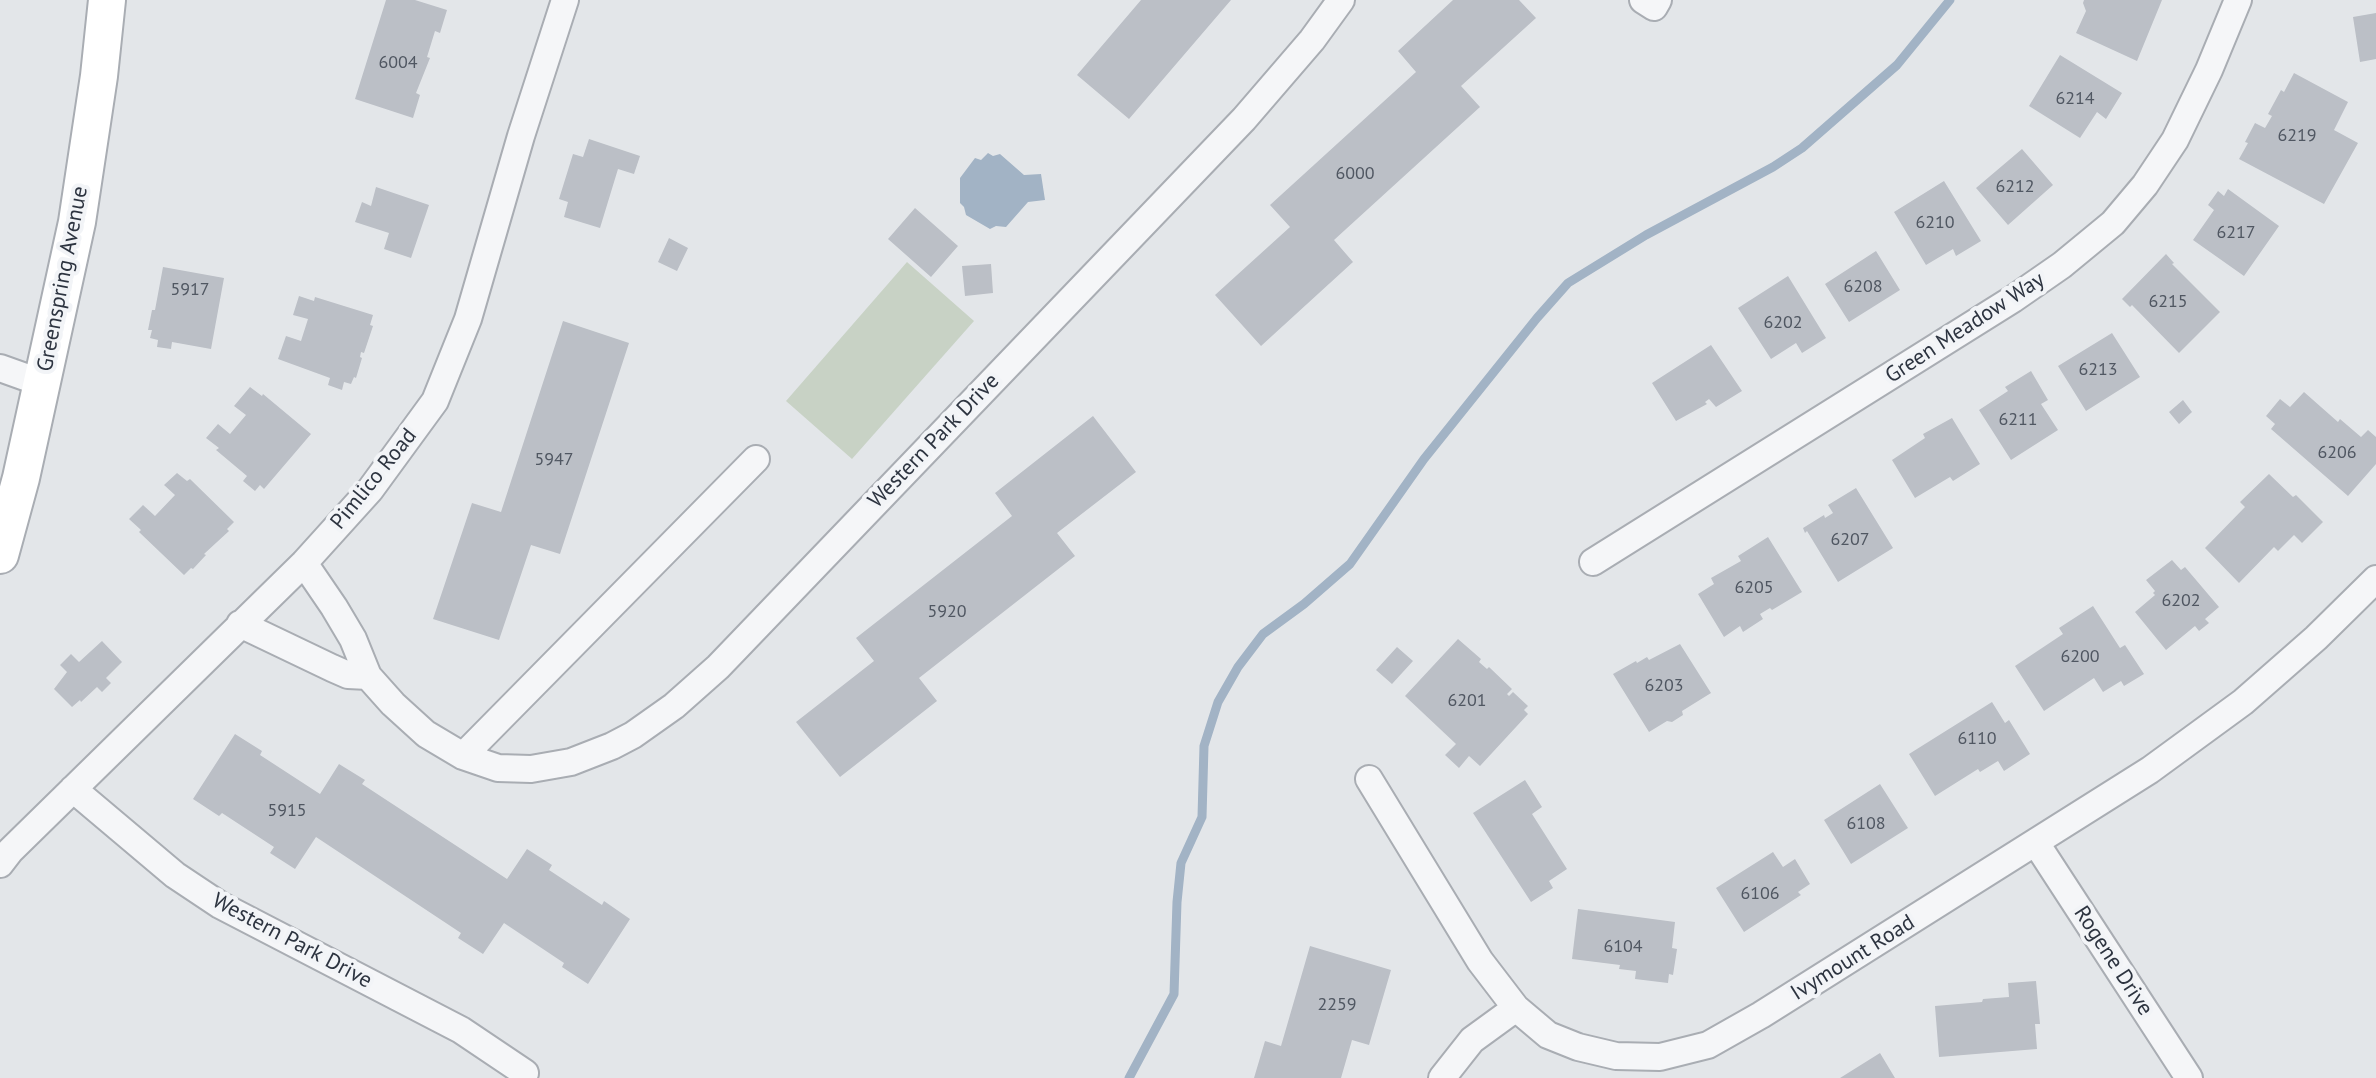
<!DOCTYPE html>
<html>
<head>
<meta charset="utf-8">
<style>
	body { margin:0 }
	canvas { display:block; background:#e3e6e9 }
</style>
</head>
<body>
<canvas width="2376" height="1078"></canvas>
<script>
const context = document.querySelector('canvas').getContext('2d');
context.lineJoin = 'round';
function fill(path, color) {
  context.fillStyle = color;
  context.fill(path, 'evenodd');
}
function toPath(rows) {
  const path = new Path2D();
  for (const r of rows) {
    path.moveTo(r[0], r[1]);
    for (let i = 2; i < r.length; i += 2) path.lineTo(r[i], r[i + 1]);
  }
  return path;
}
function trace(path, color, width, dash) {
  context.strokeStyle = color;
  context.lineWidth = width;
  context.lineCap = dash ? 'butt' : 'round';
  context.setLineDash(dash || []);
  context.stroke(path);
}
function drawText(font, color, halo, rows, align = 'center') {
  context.font = font + ' "PT Sans",sans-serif';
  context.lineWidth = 8;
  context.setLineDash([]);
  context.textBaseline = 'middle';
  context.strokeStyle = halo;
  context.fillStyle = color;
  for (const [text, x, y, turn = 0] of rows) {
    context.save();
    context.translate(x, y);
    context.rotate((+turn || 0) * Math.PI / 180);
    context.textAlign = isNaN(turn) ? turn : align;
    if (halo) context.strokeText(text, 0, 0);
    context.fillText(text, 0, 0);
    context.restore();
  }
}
fill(toPath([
	[907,262,974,321,852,459,786,401]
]), '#c8d2c5');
fill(toPath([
	[988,153,993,156,1000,154,1024,175,1041,174,1045,200,1028,202,1006,227,996,226,990,229,966,215,964,207,960,203,960,178,975,158,981,160]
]), '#a2b3c5');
trace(toPath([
	[1129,1078,1174,994,1177,902,1181,863,1202,817,1204,746,1218,702,1238,667,1263,634,1304,604,1350,564,1424,459,1537,318,1568,283,1646,235,1773,167,1802,148,1897,65,1950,0]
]), '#a2b3c5', 9);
fill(toPath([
	[386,0,415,0,447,10,440,33,435,31,427,57,430,58,416,93,420,95,413,118,355,99],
	[1141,0,1231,0,1129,119,1077,75],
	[1453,0,1519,0,1536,18,1461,86,1480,107,1334,240,1353,262,1261,346,1215,295,1290,227,1270,205,1416,72,1398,51],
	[2084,0,2162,0,2137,61,2076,33,2086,11,2083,3],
	[2376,13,2376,59,2360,62,2353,17],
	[2060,55,2122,93,2106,119,2097,112,2080,138,2029,106],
	[2294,73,2348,102,2334,130,2358,143,2324,204,2239,159,2248,143,2245,142,2255,123,2265,128,2272,116,2268,114,2281,90,2284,92],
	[589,139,640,156,634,174,618,169,600,228,564,217,568,202,559,199,573,154,583,157],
	[2022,149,2053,185,2008,225,1976,188],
	[1944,181,1981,241,1956,256,1953,249,1926,265,1894,212],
	[376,187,429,205,411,258,384,249,389,233,355,222,362,202,371,206],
	[2228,189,2279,226,2244,276,2193,240,2214,210,2208,205,2218,191,2224,196],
	[915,208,958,246,931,277,888,239],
	[669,238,688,248,677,271,658,262],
	[1876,251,1900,290,1849,322,1825,284],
	[2166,254,2174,263,2172,264,2220,312,2179,353,2132,305,2130,307,2122,299],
	[991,264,993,293,965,296,962,266],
	[163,267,224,278,211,349,172,342,171,349,157,347,158,340,150,338,152,330,148,330,152,310,155,310],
	[1788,276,1826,338,1802,353,1796,343,1771,359,1738,308],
	[299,296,314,301,315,297,373,315,370,325,373,326,364,353,361,352,360,357,362,358,356,378,354,377,351,384,344,382,342,390,328,385,330,378,278,359,286,336,301,341,308,319,293,315],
	[563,321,629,343,560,554,531,545,499,640,433,619,472,503,501,512],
	[2112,333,2140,377,2086,411,2058,366],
	[1711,345,1742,391,1716,407,1709,399,1705,402,1707,404,1676,421,1652,383],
	[2031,371,2048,400,2041,404,2058,430,2011,460,1979,410,2008,391,2005,387],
	[250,387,262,396,263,394,311,434,264,489,260,485,255,491,243,481,247,476,216,450,219,448,206,438,218,424,230,434,246,415,234,406],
	[2304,392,2338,422,2340,419,2361,437,2368,430,2376,437,2376,464,2348,496,2271,429,2275,424,2266,416,2280,399,2290,407],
	[2183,400,2192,412,2179,424,2169,412],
	[1093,416,1136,472,1057,533,1075,556,919,678,937,701,840,777,796,722,874,661,856,638,1012,516,995,493],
	[1952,418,1980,464,1953,481,1950,477,1915,498,1892,460,1925,438,1923,434],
	[177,473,187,481,190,479,234,522,227,529,229,531,204,554,206,555,193,569,191,568,184,575,139,532,141,530,129,519,143,505,155,516,175,495,164,485],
	[2269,474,2293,497,2296,495,2323,522,2302,543,2294,535,2278,551,2274,547,2239,583,2205,548,2245,507,2240,502],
	[1856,488,1893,548,1838,582,1807,531,1805,533,1803,528,1824,515,1825,518,1833,513,1828,505],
	[1768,537,1802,592,1772,610,1770,608,1760,614,1763,619,1743,632,1740,626,1724,637,1698,594,1714,584,1711,578,1741,561,1738,556],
	[2172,560,2181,570,2185,567,2219,607,2205,619,2209,623,2199,631,2195,626,2166,650,2135,612,2155,595,2153,593,2155,591,2146,580],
	[2093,606,2120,648,2125,645,2144,674,2124,686,2121,681,2103,692,2094,678,2044,711,2015,666,2063,634,2059,628],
	[1458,639,1481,659,1479,662,1487,669,1489,667,1512,689,1507,694,1509,696,1513,692,1528,706,1524,710,1528,714,1480,766,1469,756,1459,768,1445,755,1456,744,1405,696],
	[102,641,122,662,106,678,111,683,102,692,97,687,81,702,80,700,72,707,54,689,67,672,60,665,71,654,79,662],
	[1680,644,1711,693,1682,711,1683,715,1672,722,1667,721,1649,732,1613,674,1636,661,1637,663,1647,657,1649,660],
	[1397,647,1413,661,1392,684,1376,670],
	[1992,702,2005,723,2009,720,2030,754,2004,771,1998,761,1980,772,1978,769,1935,796,1909,754],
	[235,734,262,751,260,755,320,794,339,764,365,780,362,784,507,879,527,849,552,865,549,870,602,905,604,901,630,919,588,984,562,967,564,963,504,923,483,954,458,938,461,933,316,837,295,869,270,853,274,847,222,813,219,816,193,799],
	[1525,780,1542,807,1532,814,1567,869,1549,881,1553,888,1531,902,1473,813],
	[1880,784,1908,828,1851,864,1824,820],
	[1773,852,1783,867,1795,859,1810,884,1798,892,1801,895,1744,932,1716,888],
	[1578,909,1675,922,1672,948,1677,949,1673,975,1669,974,1668,983,1635,979,1636,971,1619,969,1620,965,1572,959],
	[1310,946,1391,970,1369,1045,1352,1040,1341,1078,1254,1078,1265,1041,1281,1046],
	[2036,981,2040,1024,2035,1024,2037,1049,1939,1057,1935,1006,1982,1002,1983,999,2009,997,2008,983],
	[1880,1053,1895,1078,1840,1078]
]), '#bbbfc6');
const street = toPath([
	[1643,0,1654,7,1658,0],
	[0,368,42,383],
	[1593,562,2013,299,2062,265,2113,223,2145,185,2175,140,2209,70,2238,0],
	[304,563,334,607,353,639,368,676,393,704,426,734,463,756,498,768,531,769,571,762,612,746,633,735,674,706,718,667,1244,119,1312,40,1341,0],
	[240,624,332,668,348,675,368,676],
	[463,756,756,459],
	[1369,779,1480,961,1516,1008,1548,1035,1578,1047,1616,1056,1660,1057,1708,1045,1761,1015,2150,770,2243,702,2316,638,2376,579],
	[73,789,175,875,220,905,461,1030,525,1073],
	[2036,843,2189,1078],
	[0,864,10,851,304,563,370,490,435,401,468,319,521,136,565,0],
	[1442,1078,1472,1040,1516,1008]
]);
const secondary = toPath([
	[0,555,21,478,77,222,99,76,107,0]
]);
trace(street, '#a9adb3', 30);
trace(secondary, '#a9adb3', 40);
trace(street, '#f5f6f8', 26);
trace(secondary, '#fff', 36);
drawText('18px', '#505762', null, [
	["6004",398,63],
	["6214",2075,99],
	["6219",2297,136],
	["6000",1355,174],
	["6212",2015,187],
	["6210",1935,223],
	["6217",2236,233],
	["6208",1863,287],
	["5917",190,290],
	["6215",2168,302],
	["6202",1783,323],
	["6213",2098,370],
	["6211",2018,420],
	["6206",2337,453],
	["5947",554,460],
	["6207",1850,540],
	["6205",1754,588],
	["6202",2181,601],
	["5920",947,612],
	["6200",2080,657],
	["6203",1664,686],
	["6201",1467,701],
	["6110",1977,739],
	["5915",287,811],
	["6108",1866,824],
	["6106",1760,894],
	["6104",1623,947],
	["2259",1337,1005]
]);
drawText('22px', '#2d3440', '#f2f4f7', [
	["Greenspring Avenue",63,279,-79],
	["Green Meadow Way",1965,328,-33],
	["Western Park Drive",934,441,-46],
	["Pimlico Road",374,479,-51],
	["Western Park Drive",292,941,28],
	["Ivymount Road",1853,958,-32],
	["Rogene Drive",2113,961,57]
]);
</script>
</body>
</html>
